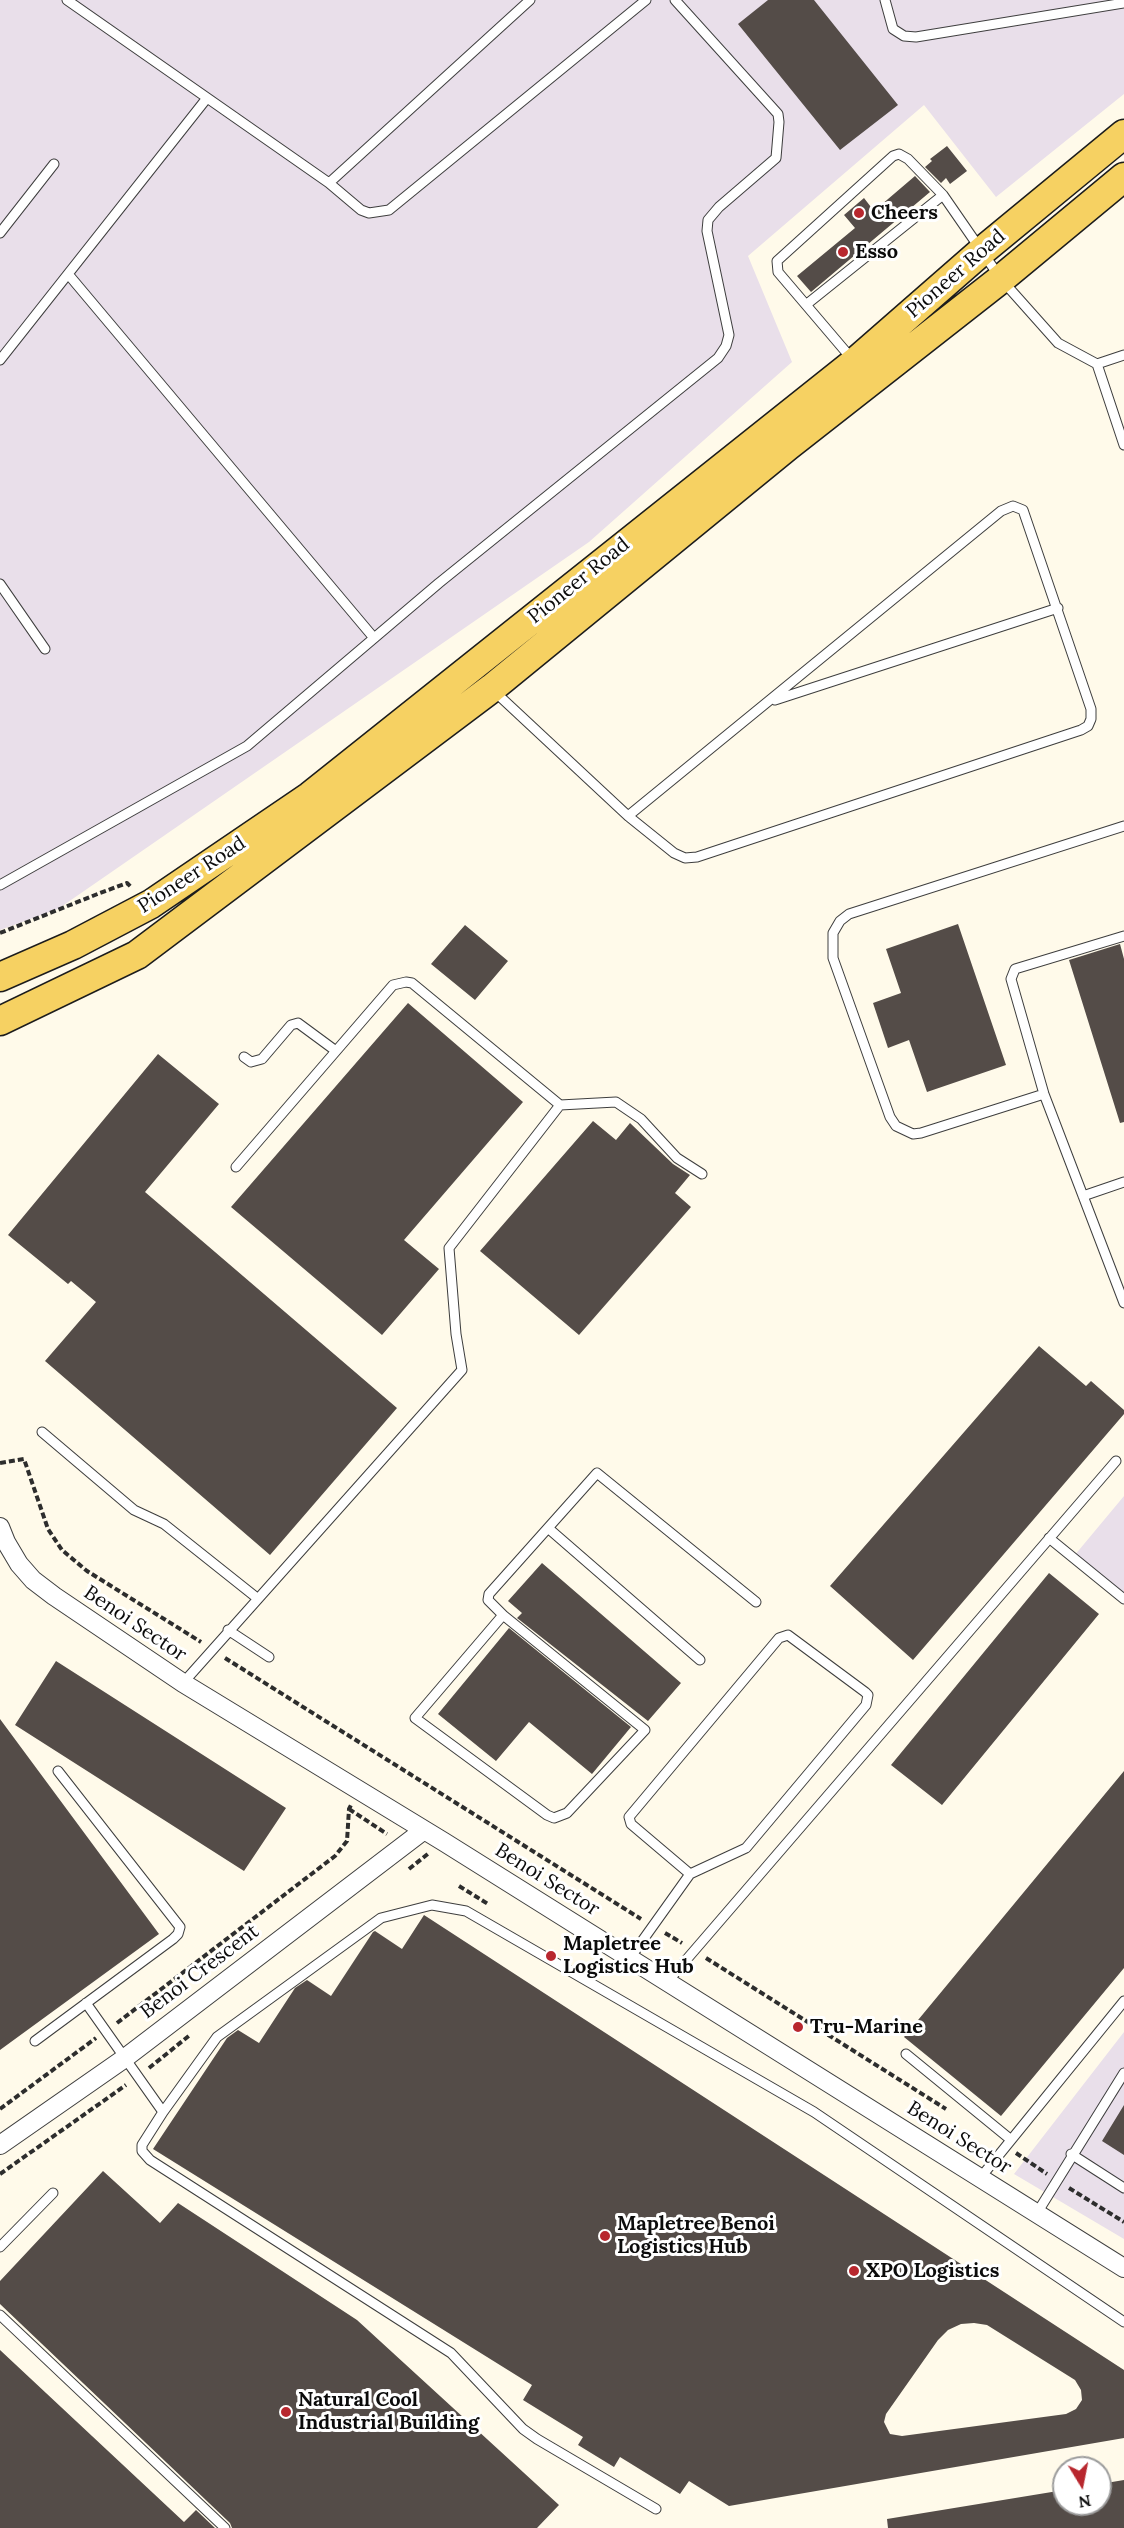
<!DOCTYPE html>
<html>
<head>
<meta charset="utf-8">
<style>
	body { margin:0 }
	#map { position:relative; width:1124px; height:2528px; overflow:hidden; background:#fffaea; font-family:Lora,serif }
	canvas { display:block }
	.north { position:absolute; left:1052px; top:2456px; width:60px; height:60px; box-sizing:border-box; background:#fff; border:2px solid #9d9d9d; border-radius:50%; rotate:170deg; font-size:16px; font-weight:700; line-height:24px; text-align:center; color:#0b0b0b }
	.north::after { content:''; display:block; margin:auto; width:21px; height:27px; background:#b8272e; clip-path:polygon(50% 0,100% 100%,50% 72%,0 100%) }
</style>
</head>
<body>
<div id="map">
<canvas width="1124" height="2528"></canvas>
<div class="north">N</div>
</div>
<script>
const context = document.querySelector('canvas').getContext('2d');
context.lineJoin = 'round';
function fill(path, color) {
  context.fillStyle = color;
  context.fill(path, 'evenodd');
}
function toPath(rows) {
  const path = new Path2D();
  for (const r of rows) {
    path.moveTo(r[0], r[1]);
    for (let i = 2; i < r.length; i += 2) path.lineTo(r[i], r[i + 1]);
  }
  return path;
}
function trace(path, color, width, dash) {
  context.strokeStyle = color;
  context.lineWidth = width;
  context.lineCap = dash ? 'butt' : 'round';
  context.setLineDash(dash || []);
  context.stroke(path);
}
function drawText(font, color, halo, rows, align = 'center') {
  context.font = font + ' Lora,serif';
  context.lineWidth = 6;
  context.setLineDash([]);
  context.textBaseline = 'middle';
  context.strokeStyle = halo;
  context.fillStyle = color;
  for (const [text, x, y, turn = 0] of rows) {
    context.save();
    context.translate(x, y);
    context.rotate((+turn || 0) * Math.PI / 180);
    context.textAlign = isNaN(turn) ? turn : align;
    if (halo) context.strokeText(text, 0, 0);
    context.fillText(text, 0, 0);
    context.restore();
  }
}
fill(toPath([
	[0,0,1124,0,1124,94,996,197,924,105,748,256,792,362,589,542,58,909,0,930],
	[1124,1496,1124,1602,1074,1556],
	[1124,2032,1124,2239,1014,2174]
]), '#e9dfea');
fill(toPath([
	[768,0,814,0,898,105,840,150,738,24],
	[947,146,967,171,950,184,946,178,941,183,925,167,932,161,930,159],
	[915,176,930,192,811,292,797,276,855,228,844,215,864,198,874,211],
	[958,924,1006,1065,927,1092,909,1040,888,1048,873,1003,901,993,886,949],
	[465,925,508,961,475,1000,431,964],
	[1120,944,1124,959,1124,1122,1120,1123,1069,960],
	[408,1003,523,1102,404,1240,439,1269,382,1335,231,1207],
	[158,1054,219,1104,145,1192,397,1408,270,1555,45,1361,96,1302,71,1281,68,1284,8,1235],
	[593,1121,616,1140,630,1123,673,1164,690,1175,675,1193,691,1207,579,1335,480,1251],
	[1039,1346,1086,1386,1091,1381,1124,1410,1124,1414,913,1660,830,1586],
	[542,1563,681,1683,648,1721,517,1618,522,1613,508,1601],
	[1049,1573,1099,1614,942,1805,891,1765],
	[509,1628,631,1727,592,1774,529,1722,496,1761,438,1714],
	[56,1661,286,1808,244,1871,15,1725],
	[0,1719,159,1934,0,2050],
	[1124,1771,1124,1968,1001,2116,904,2037],
	[424,1915,1124,2370,1124,2438,729,2506,689,2481,680,2494,620,2457,614,2467,578,2445,583,2437,523,2400,532,2385,153,2149,227,2038,238,2030,259,2043,295,1988,307,1980,331,1996,373,1932,375,1931,402,1949],
	[974,2323,987,2325,1075,2380,1081,2390,1082,2400,1076,2409,1066,2414,902,2436,890,2434,884,2422,886,2414,938,2340,948,2330,961,2324],
	[1124,2105,1124,2155,1102,2141],
	[103,2171,160,2223,178,2203,357,2320,559,2505,537,2528,232,2528,230,2523,0,2304,0,2281],
	[0,2350,184,2522,196,2510,215,2528,0,2528],
	[1124,2480,1124,2528,888,2528,887,2519,1064,2490,1064,2504,1100,2504,1100,2484]
]), '#544c48');
const service = toPath([
	[67,0,329,183,361,210,369,213,389,210,646,0],
	[885,0,893,29,904,36,916,37,1124,3],
	[329,183,530,0],
	[0,233,54,164],
	[68,274,374,638],
	[807,304,943,195],
	[852,359,778,272,777,261,893,156,899,154,908,159,943,195,1001,279,1058,343,1097,364,1124,445],
	[0,360,207,98],
	[1097,364,1124,355],
	[0,584,45,649],
	[494,691,628,816,674,853,685,858,697,857,1081,730,1088,726,1091,719,1091,709,1023,510,1013,506,1001,511,628,816],
	[775,700,1058,608],
	[0,885,247,746,439,583,718,358,726,346,729,335,707,231,708,220,719,207,776,158,779,122,778,114,675,0],
	[1124,936,1015,969,1011,979,1044,1094,1124,1303],
	[244,1057,251,1062,262,1059,291,1025,298,1023,336,1051],
	[1044,1094,921,1133,913,1134,896,1126,890,1117,833,958,833,933,840,921,849,914,1124,826],
	[236,1167,393,985,406,982,412,983,560,1105,616,1102,641,1119,677,1158,702,1174],
	[1083,1196,1124,1182],
	[42,1432,134,1510,164,1524,257,1598],
	[548,1528,700,1660],
	[1049,1538,1124,1599],
	[503,1615,415,1718,547,1815,554,1818,567,1813,645,1730,503,1615,488,1600,489,1594,597,1473,756,1602],
	[228,1630,269,1657],
	[183,1683,462,1370,456,1334,449,1248,560,1105],
	[630,1958,690,1874,746,1848,866,1705,868,1695,865,1692,788,1635,779,1638,629,1817,631,1824,690,1874],
	[668,1981,1116,1461],
	[86,2003,163,2112],
	[35,2041,173,1939,178,1934,180,1927,58,1771],
	[906,2054,1010,2139],
	[1071,2154,1124,2188],
	[981,2177,1124,2001],
	[1037,2213,1124,2073],
	[0,2247,53,2193],
	[0,2315,225,2528],
	[656,2509,537,2439,523,2429,451,2353,150,2160,142,2151,142,2145,163,2112,217,2037,381,1918,432,1905,466,1911,814,2112,1124,2322]
]);
const minor = toPath([
	[0,1527,6,1542,19,1564,33,1580,54,1596,183,1683,444,1842,1124,2268],
	[0,2145,125,2058,424,1830]
]);
const primary = toPath([
	[0,977,73,945,151,904,310,796,855,362,982,251,1124,134],
	[0,1021,137,955,492,688,788,446,1001,279,1124,177]
]);
trace(service, '#3e3e3e', 11);
trace(minor, '#3e3e3e', 20);
trace(primary, '#1c1c1c', 31);
trace(toPath([
	[0,933,100,893,127,883,132,888],
	[0,1463,24,1459,48,1529,62,1550,87,1571,201,1642],
	[225,1658,641,1919],
	[349,1809,387,1834],
	[409,1869,429,1853],
	[459,1886,488,1904],
	[665,1933,682,1943],
	[706,1958,946,2109],
	[117,2023,335,1856,347,1841,349,1809,351,1805],
	[149,2068,190,2035],
	[0,2109,96,2038],
	[1016,2153,1047,2174],
	[0,2174,126,2085],
	[1069,2188,1124,2222]
]), '#2d2d2d', 4, [6, 3]);
trace(service, '#fff', 9);
trace(minor, '#fff', 18);
trace(primary, '#f6d162', 28);
for (const [x, y, r, color] of [
	[859,213,6,"#b8272e"],
	[843,252,6,"#b8272e"],
	[551,1956,6,"#b8272e"],
	[798,2027,6,"#b8272e"],
	[605,2236,6,"#b8272e"],
	[854,2271,6,"#b8272e"],
	[286,2412,6,"#b8272e"]
]) {
  const dot = new Path2D();
  dot.arc(x, y, r, 0, 2 * Math.PI);
  context.fillStyle = color;
  context.fill(dot);
  trace(dot, '#fff', 2);
}
drawText('bold 20px', '#0b0b0b', '#fff', [
	["Cheers",871,213],
	["Esso",855,252],
	["Mapletree",563,1944],
	["Logistics Hub",563,1967],
	["Tru-Marine",810,2027],
	["Mapletree Benoi",617,2224],
	["Logistics Hub",617,2247],
	["XPO Logistics",866,2271],
	["Natural Cool",298,2400],
	["Industrial Building",298,2423]
], 'left');
drawText('20px', '#0b0b0b', '#fff', [
	["Pioneer Road",956,274,-41],
	["Pioneer Road",579,581,-39],
	["Pioneer Road",192,875,-33],
	["Benoi Sector",135,1624,34],
	["Benoi Sector",547,1880,32],
	["Benoi Crescent",200,1972,-37],
	["Benoi Sector",959,2138,32]
]);
</script>
</body>
</html>
